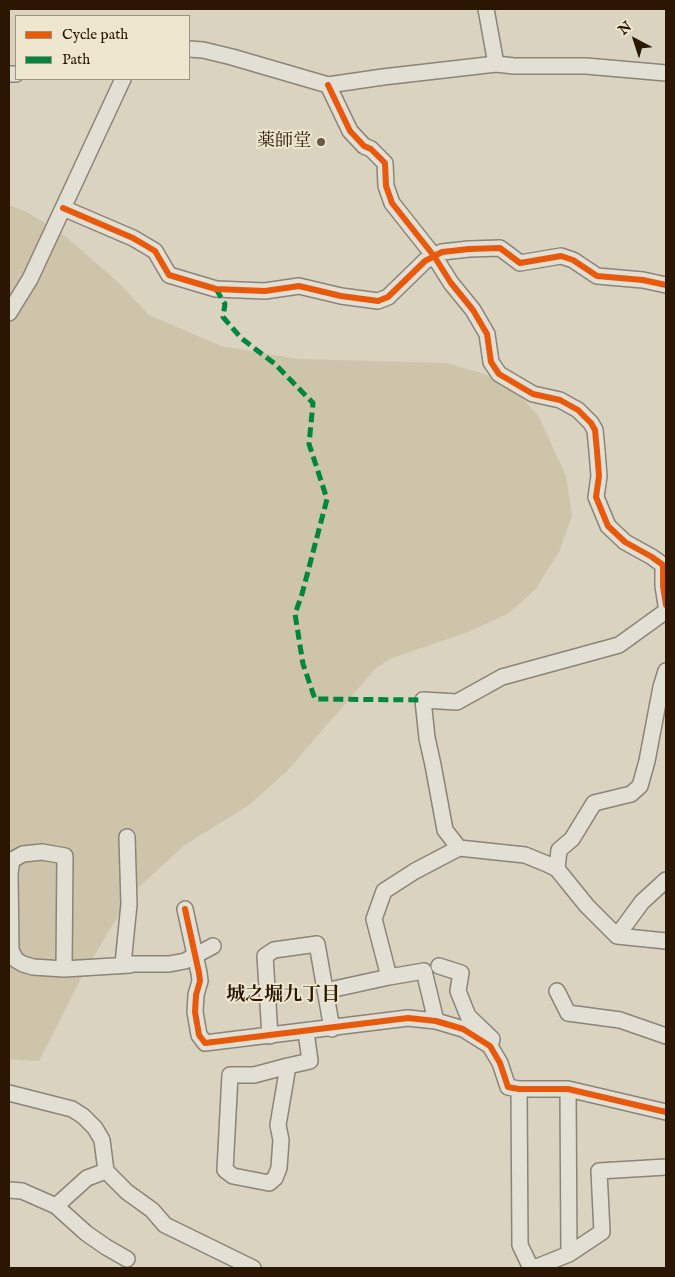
<!DOCTYPE html>
<html>
<head>
<meta charset="utf-8">
<style>
	body { margin:0 }
	#map { position:relative; width:675px; height:1277px; overflow:hidden; background:#dad3c0; font-family:"IM FELL English",serif }
	canvas { display:block }
	.frame { position:absolute; inset:0; border:10px solid #2a1601; pointer-events:none }
	.legend { position:absolute; left:15px; top:15px; width:175px; height:65px; box-sizing:border-box; background:#eee6cf; border:1px solid #a0937d; margin:0; padding:6px 9px; list-style:none; font-size:15px; color:#2a1601 }
	.legend li { display:flex; align-items:center; gap:10px; height:25px }
	.legend b { width:25px; border:1px solid #a0937d }
	.north { position:absolute; left:610px; top:15px; width:50px; height:50px; -webkit-text-stroke:4px #eee6cf; paint-order:stroke; rotate:320deg; font-size:14px; font-weight:700; line-height:20px; text-align:center; color:#2a1601 }
	.north::after { content:''; display:block; margin:auto; width:18px; height:22px; background:#2a1601; clip-path:polygon(50% 0,100% 100%,50% 72%,0 100%) }
</style>
</head>
<body>
<div id="map">
<canvas width="675" height="1277"></canvas>
<div class="frame"></div>
<ul class="legend">
<li><b style="height:6px;background:#e8590c"></b>Cycle path</li>
<li><b style="height:6px;background:#00873e"></b>Path</li>
</ul>
<div class="north">N</div>
</div>
<script>
const context = document.querySelector('canvas').getContext('2d');
context.lineJoin = 'round';
function fill(path, color) {
  context.fillStyle = color;
  context.fill(path, 'evenodd');
}
function toPath(rows) {
  const path = new Path2D();
  for (const r of rows) {
    path.moveTo(r[0], r[1]);
    for (let i = 2; i < r.length; i += 2) path.lineTo(r[i], r[i + 1]);
  }
  return path;
}
function trace(path, color, width, dash) {
  context.strokeStyle = color;
  context.lineWidth = width;
  context.lineCap = dash ? 'butt' : 'round';
  context.setLineDash(dash || []);
  context.stroke(path);
}
function drawText(font, color, halo, rows, align = 'center') {
  context.font = font + ' "IM FELL English","Noto Serif JP",serif';
  context.lineWidth = 4;
  context.setLineDash([]);
  context.textBaseline = 'middle';
  context.strokeStyle = halo;
  context.fillStyle = color;
  for (const [text, x, y, turn = 0] of rows) {
    context.save();
    context.translate(x, y);
    context.rotate((+turn || 0) * Math.PI / 180);
    context.textAlign = isNaN(turn) ? turn : align;
    if (halo) context.strokeText(text, 0, 0);
    context.fillText(text, 0, 0);
    context.restore();
  }
}
fill(toPath([
	[9,205,29,213,65,236,119,283,149,315,221,346,298,359,446,363,485,374,519,394,539,417,566,476,572,516,559,552,535,590,509,613,468,632,392,658,376,668,288,770,249,805,185,845,131,894,81,978,39,1061,9,1059]
]), '#cec4a9');
const minor = toPath([
	[486,9,496,64],
	[189,49,203,50,232,57,328,85,383,77,496,64,514,66,586,66,666,73],
	[9,74,16,74],
	[328,85,350,131,364,146,371,149,385,163,386,186,392,203,434,256,451,283,473,310,487,334,491,362,499,374,533,394,560,400,578,410,591,423,595,430,597,451,599,476,596,497,608,526,625,542,652,557,663,565,663,586,666,605],
	[63,208,133,238,155,251,169,275,216,289,265,291,299,286,341,296,378,301,388,297,425,261,442,252,469,249,500,248,520,263,561,256,573,260,597,276,643,280,666,285],
	[9,313,30,279,123,79],
	[459,848,445,830,433,765,427,738,423,700,457,702,502,677,619,645,666,611],
	[42,852,65,856,64,969,33,967,23,964,16,960,11,950,10,873,12,860,23,854,42,852],
	[557,869,559,850,572,839,594,803,631,794,640,786,647,761,661,687,666,671],
	[185,909,199,973,200,981,196,995,195,1012,199,1035,205,1043,408,1018,436,1021,463,1029,490,1046,500,1063,508,1087,519,1089,568,1089,666,1112],
	[617,936,642,902,666,880],
	[123,964,129,904,127,837],
	[123,964,169,964,185,961,213,946],
	[439,966,461,973,458,991,468,1016,492,1039,491,1043],
	[64,969,130,965],
	[389,977,374,919,384,891,415,871,459,848,525,855,547,864,557,869,587,906,617,936,666,941],
	[325,991,389,977,424,971,436,1021],
	[557,991,568,1013,620,1020,666,1036],
	[270,1036,265,956,274,950,317,944,332,1029],
	[288,1066,278,1125,281,1140,279,1168,275,1178,269,1183,233,1176,225,1170,230,1075,254,1075,288,1066,310,1061,306,1032],
	[519,1089,520,1245,531,1268],
	[568,1089,569,1254],
	[9,1093,72,1109,83,1116,95,1128,102,1140,106,1171,127,1192,152,1210,165,1225,253,1268],
	[9,1190,22,1191,56,1206,87,1178,106,1171],
	[56,1206,86,1233,106,1247,127,1259],
	[534,1268,569,1254,602,1232,599,1171,666,1167]
]);
trace(minor, '#8b8477', 18);
trace(minor, '#e2dfd5', 15);
trace(toPath([
	[216,289,225,304,223,317,241,338,275,364,313,403,309,444,327,499,302,594,295,614,303,664,315,699,423,700]
]), '#00873e', 5, [10, 5]);
trace(toPath([
	[328,85,350,131,364,146,371,149,385,163,386,186,392,203,434,256,451,283,473,310,487,334,491,362,499,374,533,394,560,400,578,410,591,423,595,430,597,451,599,476,596,497,608,526,625,542,652,557,663,565,663,586,666,605],
	[63,208,133,238,155,251,169,275,216,289,265,291,299,286,341,296,378,301,388,297,425,261,442,252,469,249,500,248,520,263,561,256,573,260,597,276,643,280,666,285],
	[185,909,199,973,200,981,196,995,195,1012,199,1035,205,1043,408,1018,436,1021,463,1029,490,1046,500,1063,508,1087,519,1089,568,1089,666,1112]
]), '#e8590c', 6);
for (const [x, y, r, color] of [
	[321,142,5,"#685844"]
]) {
  const dot = new Path2D();
  dot.arc(x, y, r, 0, 2 * Math.PI);
  context.fillStyle = color;
  context.fill(dot);
  trace(dot, '#eee6cf', 2);
}
drawText('18px', '#2a1601', '#eee6cf', [
	["薬師堂",311,142]
], 'right');
drawText('bold 19px', '#2a1601', '#eee6cf', [
	["城之堀九丁目",283,996]
]);
</script>
</body>
</html>
